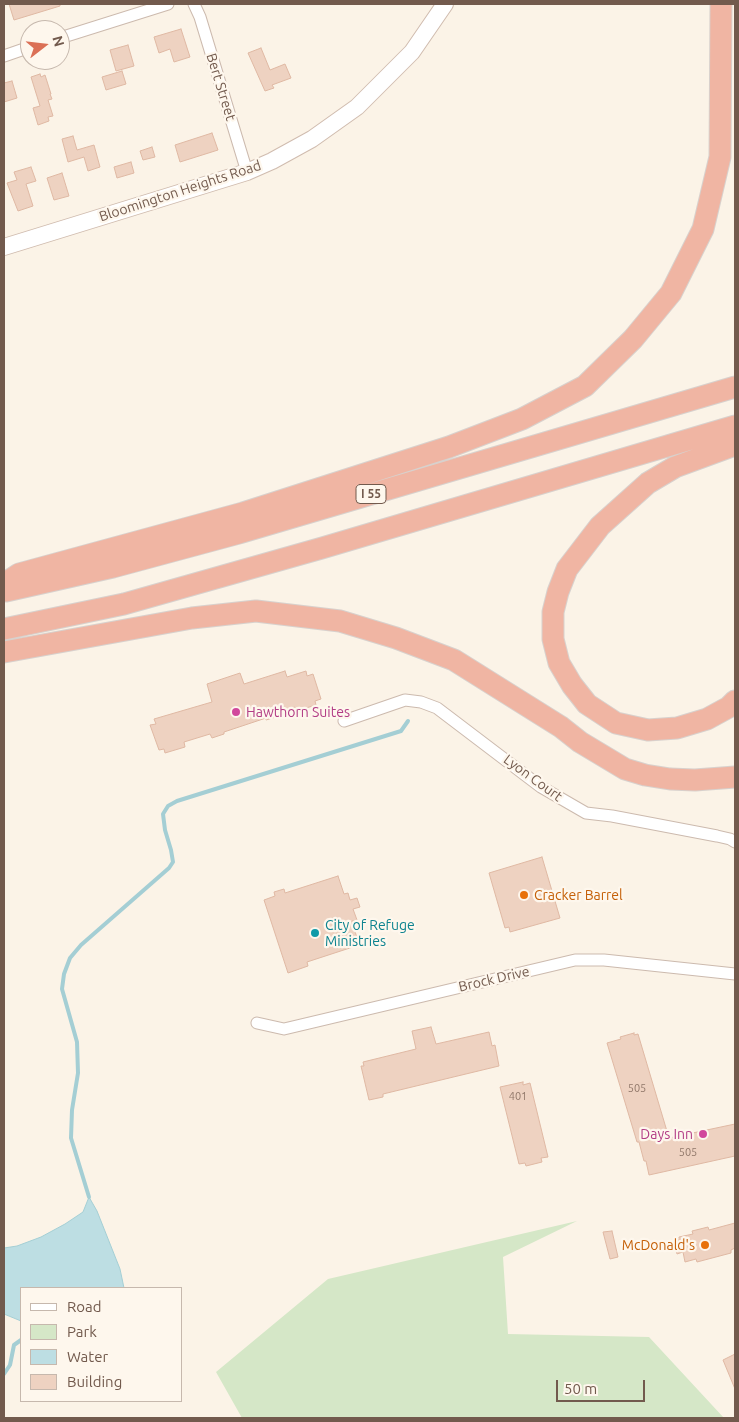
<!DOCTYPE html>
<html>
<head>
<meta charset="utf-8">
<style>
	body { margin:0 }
	#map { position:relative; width:739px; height:1422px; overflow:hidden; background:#fbf3e7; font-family:Ubuntu,sans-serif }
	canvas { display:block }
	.frame { position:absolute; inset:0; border:5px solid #725a4d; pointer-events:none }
	.legend { position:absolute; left:20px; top:1287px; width:162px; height:115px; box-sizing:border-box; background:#fef7ed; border:1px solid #c6b8ad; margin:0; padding:6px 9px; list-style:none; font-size:15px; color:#725a4d }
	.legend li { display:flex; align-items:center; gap:10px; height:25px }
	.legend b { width:25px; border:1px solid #c6b8ad }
	.north { position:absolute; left:20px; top:20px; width:50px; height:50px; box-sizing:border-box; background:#fef7ed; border:1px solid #c6b8ad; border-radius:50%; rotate:74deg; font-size:14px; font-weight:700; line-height:20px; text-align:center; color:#725a4d }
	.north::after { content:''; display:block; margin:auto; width:18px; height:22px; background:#db7056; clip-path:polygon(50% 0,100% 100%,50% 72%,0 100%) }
	.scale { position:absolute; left:556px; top:1380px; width:89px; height:22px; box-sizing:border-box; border:2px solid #725a4d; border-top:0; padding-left:6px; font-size:15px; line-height:18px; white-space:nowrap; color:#725a4d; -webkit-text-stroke:4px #fef7ed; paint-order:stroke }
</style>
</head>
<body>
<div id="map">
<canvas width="739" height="1422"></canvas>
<div class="frame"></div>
<ul class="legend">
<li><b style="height:6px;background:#fff"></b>Road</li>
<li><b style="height:14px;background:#d5e7c7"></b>Park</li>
<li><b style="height:14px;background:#bddee3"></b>Water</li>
<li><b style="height:14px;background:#eed2c1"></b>Building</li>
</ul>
<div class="north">N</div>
<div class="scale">50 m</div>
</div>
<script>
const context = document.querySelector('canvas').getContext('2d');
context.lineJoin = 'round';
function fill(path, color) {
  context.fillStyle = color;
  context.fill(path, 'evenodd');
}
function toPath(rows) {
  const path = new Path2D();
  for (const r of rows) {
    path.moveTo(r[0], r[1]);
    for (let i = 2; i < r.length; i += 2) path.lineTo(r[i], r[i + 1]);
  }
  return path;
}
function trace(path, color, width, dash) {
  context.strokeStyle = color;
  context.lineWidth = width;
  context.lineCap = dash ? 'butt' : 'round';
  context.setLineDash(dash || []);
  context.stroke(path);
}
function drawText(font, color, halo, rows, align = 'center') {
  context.font = font + ' Ubuntu,sans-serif';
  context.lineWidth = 4.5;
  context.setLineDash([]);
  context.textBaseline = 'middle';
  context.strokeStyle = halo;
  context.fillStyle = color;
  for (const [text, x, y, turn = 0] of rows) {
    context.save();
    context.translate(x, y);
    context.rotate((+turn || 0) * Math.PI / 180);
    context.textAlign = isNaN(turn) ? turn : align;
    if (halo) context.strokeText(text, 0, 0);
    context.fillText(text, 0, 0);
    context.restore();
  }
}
fill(toPath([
	[577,1221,503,1257,508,1334,649,1337,724,1418,242,1418,216,1372,328,1279]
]), '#d5e7c7');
const water = toPath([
	[89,1197,97,1211,120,1269,124,1288,21,1288,21,1321,4,1314,4,1248,17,1246,41,1237,65,1224,83,1212,89,1197]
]);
fill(water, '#bddee3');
trace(water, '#a4ced4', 1);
trace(toPath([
	[89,1197,71,1138,72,1110,78,1073,77,1042,62,989,64,974,70,958,81,945,169,868,173,862,171,850,165,830,163,814,168,806,177,801,401,731,408,721],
	[4,1374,10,1365,14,1345,21,1340]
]), '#a4ced4', 4);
const building = toPath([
	[9,4,60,4,60,6,14,20,9,4],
	[181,29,190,57,174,62,170,49,159,53,154,37,181,29],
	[128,45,134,66,116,71,110,50,128,45],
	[261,48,270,70,285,64,291,78,272,85,274,88,265,91,248,53,261,48],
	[122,71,126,84,106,90,102,77,122,71],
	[40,74,41,77,45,75,51,94,50,94,52,99,48,100,53,116,48,117,49,121,38,125,33,108,40,106,31,77,40,74],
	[12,81,17,98,4,102,4,83,12,81],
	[212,133,218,150,180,162,175,145,212,133],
	[73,136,77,150,94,145,100,167,88,171,84,157,68,162,62,139,73,136],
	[152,147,155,157,143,160,140,151,152,147],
	[131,162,134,173,117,178,114,167,131,162],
	[31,167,36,181,26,184,33,206,18,211,7,183,17,180,14,172,31,167],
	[62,173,69,196,54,200,47,178,62,173],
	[285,671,287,677,306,671,307,676,313,674,321,699,315,701,316,705,296,711,295,707,278,713,279,716,266,720,266,718,224,732,224,734,212,738,210,734,184,742,185,747,165,753,164,749,159,750,150,725,156,724,154,719,212,702,207,684,240,673,244,684,285,671],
	[542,857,560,918,510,932,509,927,505,928,489,873,542,857],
	[338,876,344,894,348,893,350,900,357,898,360,907,353,909,357,920,352,921,359,945,307,962,308,966,288,973,264,900,275,896,274,892,284,889,285,893,338,876],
	[431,1027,436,1044,489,1032,492,1046,495,1045,499,1066,383,1094,383,1097,369,1100,361,1066,364,1066,363,1062,416,1049,412,1031,431,1027],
	[634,1033,634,1035,638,1034,669,1138,735,1124,735,1156,649,1175,646,1161,644,1161,639,1142,637,1142,607,1043,621,1039,620,1037,634,1033],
	[523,1082,523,1085,530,1083,548,1157,541,1158,542,1162,526,1166,525,1163,519,1164,500,1087,523,1082],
	[735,1223,735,1248,731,1250,731,1253,697,1262,696,1259,685,1262,683,1252,677,1254,674,1241,679,1240,679,1237,693,1234,692,1231,708,1227,709,1230,735,1223],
	[612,1231,618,1257,610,1259,603,1232,612,1231],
	[735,1354,735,1389,723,1360,735,1354]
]);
fill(building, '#eed2c1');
trace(building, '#dfb8a3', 1);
const minor = toPath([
	[194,4,200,17,247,172],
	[60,38,168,4],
	[4,56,30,47],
	[344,721,405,700,421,702,437,708,541,787,586,813,612,816,717,836,730,839,735,842],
	[257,1023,284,1029,575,960,604,960,735,974]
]);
const secondary = toPath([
	[4,247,247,172,272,161,312,139,357,107,412,52,445,4]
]);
const motorway = toPath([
	[735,445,675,467,648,483,600,526,567,569,558,592,553,612,553,639,559,663,572,685,587,704,616,723,648,730,677,728,707,719,729,707,735,701],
	[4,584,19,574,243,513,449,447,522,419,585,386,633,339,671,293,703,229,720,157,721,4],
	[6,591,113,567,239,533,735,387],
	[4,629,124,604,322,548,735,426],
	[4,652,192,618,256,611,340,621,396,638,454,660,561,727,580,742,625,769,645,775,670,779,695,780,735,777]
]);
trace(minor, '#ccbaae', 13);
trace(secondary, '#d0bcaf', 18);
trace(motorway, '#d8d1cd', 23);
trace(minor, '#fff', 11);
trace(secondary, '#fff', 16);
trace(motorway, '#f0b5a3', 21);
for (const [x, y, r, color] of [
	[236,712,5,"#d1479c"],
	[524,895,5,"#e8710a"],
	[315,933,5,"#0f9aa8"],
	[703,1134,5,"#d1479c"],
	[705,1245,5,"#e8710a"]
]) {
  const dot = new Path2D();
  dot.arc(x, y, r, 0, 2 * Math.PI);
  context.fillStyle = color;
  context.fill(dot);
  trace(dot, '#fef7ed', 2);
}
drawText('11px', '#91786a', null, [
	["505",637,1088],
	["401",518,1096],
	["505",688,1152]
]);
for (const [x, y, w] of [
	[371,494,30]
]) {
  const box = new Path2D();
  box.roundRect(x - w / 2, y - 9.5, w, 19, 4);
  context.fillStyle = '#fef7ed';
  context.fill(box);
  trace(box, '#725a4d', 1);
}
drawText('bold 12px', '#725a4d', null, [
	["I 55",371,494]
]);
drawText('14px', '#725a4d', '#fef7ed', [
	["Bert Street",221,87,73],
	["Bloomington Heights Road",180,191,-18],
	["Lyon Court",533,778,36],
	["Brock Drive",494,979,-13]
]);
drawText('14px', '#b23c85', '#fef7ed', [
	["Hawthorn Suites",246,712],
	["Days Inn",693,1134,"right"]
], 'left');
drawText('14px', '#c56008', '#fef7ed', [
	["Cracker Barrel",534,895],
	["McDonald's",695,1245,"right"]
], 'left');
drawText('14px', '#0d838f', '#fef7ed', [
	["City of Refuge",325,925],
	["Ministries",325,941]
], 'left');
</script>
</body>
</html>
